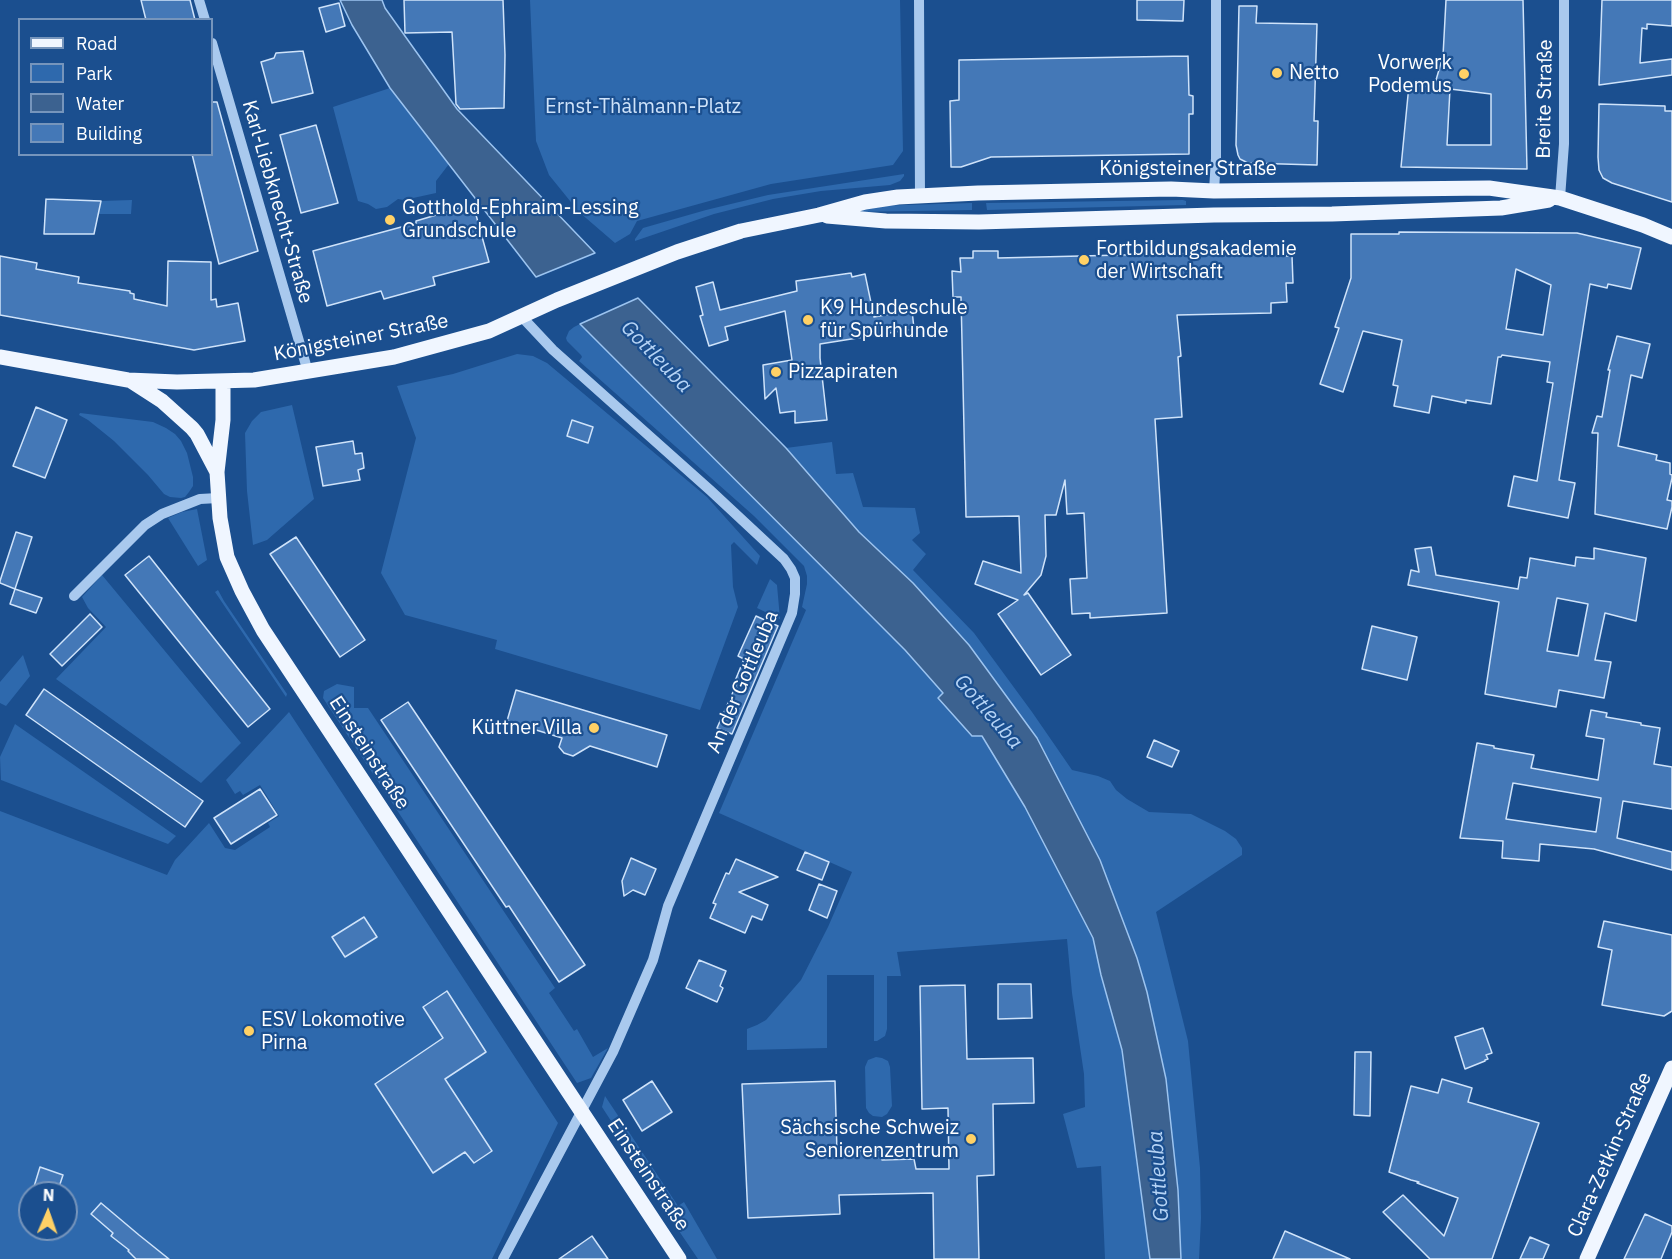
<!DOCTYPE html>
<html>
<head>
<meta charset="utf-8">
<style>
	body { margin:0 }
	#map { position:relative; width:1672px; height:1259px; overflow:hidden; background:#1b4f8f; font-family:"IBM Plex Sans",sans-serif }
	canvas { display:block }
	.legend { position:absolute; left:18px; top:18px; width:195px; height:138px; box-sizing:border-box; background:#1b4f8f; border:2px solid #7695bc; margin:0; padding:8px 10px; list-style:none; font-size:18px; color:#fff }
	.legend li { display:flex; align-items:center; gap:12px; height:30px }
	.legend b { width:30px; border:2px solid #7695bc }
	.north { position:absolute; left:18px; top:1181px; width:60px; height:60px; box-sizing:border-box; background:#1b4f8f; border:2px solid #7695bc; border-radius:50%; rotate:2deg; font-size:16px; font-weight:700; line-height:24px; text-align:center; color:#fff }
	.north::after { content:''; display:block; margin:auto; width:21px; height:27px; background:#ffd166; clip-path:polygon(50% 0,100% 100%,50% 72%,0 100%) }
</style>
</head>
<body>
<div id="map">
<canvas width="1672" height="1259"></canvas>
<ul class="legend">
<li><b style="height:8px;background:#f0f6ff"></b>Road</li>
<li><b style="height:16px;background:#2e69ad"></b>Park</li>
<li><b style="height:16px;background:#3c6290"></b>Water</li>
<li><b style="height:16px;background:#4478b7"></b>Building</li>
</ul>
<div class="north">N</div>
</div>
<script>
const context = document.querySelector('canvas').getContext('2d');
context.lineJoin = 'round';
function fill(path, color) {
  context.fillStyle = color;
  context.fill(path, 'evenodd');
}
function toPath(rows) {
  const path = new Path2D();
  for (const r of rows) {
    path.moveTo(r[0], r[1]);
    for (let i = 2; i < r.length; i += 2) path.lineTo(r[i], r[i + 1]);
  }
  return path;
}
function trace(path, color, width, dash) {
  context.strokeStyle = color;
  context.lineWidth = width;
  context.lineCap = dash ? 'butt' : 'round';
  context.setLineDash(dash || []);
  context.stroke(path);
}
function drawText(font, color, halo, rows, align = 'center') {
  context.font = font + ' "IBM Plex Sans",sans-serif';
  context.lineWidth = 4.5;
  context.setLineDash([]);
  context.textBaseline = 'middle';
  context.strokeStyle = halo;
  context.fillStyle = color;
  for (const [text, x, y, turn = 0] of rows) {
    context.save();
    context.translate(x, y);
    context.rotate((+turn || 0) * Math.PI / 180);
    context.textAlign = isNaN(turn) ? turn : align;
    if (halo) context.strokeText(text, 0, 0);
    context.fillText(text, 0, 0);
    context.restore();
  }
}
fill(toPath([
	[530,0,900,0,903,151,893,165,771,184,637,221,630,234,615,243,579,212,549,175,536,141],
	[390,88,449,164,436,181,436,193,404,200,398,199,387,207,376,209,368,204,358,201,333,107],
	[904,174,904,176,900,181,890,185,821,191,773,199,714,214,635,241,635,239,643,228,706,210,768,195],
	[132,200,131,214,98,214,101,201],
	[1183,200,1186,201,1186,205,987,210,986,203],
	[972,203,972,210,852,212,871,206],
	[580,324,905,650,943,693,938,698,972,735,982,736,1025,807,1093,938,1101,975,1122,1050,1150,1259,1105,1259,1101,1166,1077,1168,1063,1114,1085,1107,1084,1074,1072,993,1067,939,897,952,901,976,887,976,887,1029,885,1036,877,1041,874,1041,874,975,827,975,827,1048,747,1050,747,1029,757,1025,766,1020,801,980,828,927,852,872,719,813,806,610,802,607,807,584,807,576,804,566,754,516,579,361,582,357,581,355,567,341,566,338,569,331,574,327],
	[517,354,533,356,547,363,707,497,760,556,757,565,734,542,731,545,733,587,738,607,700,710,495,649,497,640,405,615,381,573,416,438,397,386,453,374],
	[292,405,314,499,267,540,253,545,247,491,245,433,252,421,261,412],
	[80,413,153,422,166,428,175,434,181,441,187,453,193,477,193,486,189,492,185,497,181,498,170,497,164,494,148,475,114,441,88,420,79,415],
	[832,442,836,474,853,473,863,507,915,508,920,533,912,540,926,554,913,570,974,633,1032,712,1072,770,1098,776,1110,781,1116,790,1127,799,1149,812,1191,814,1225,831,1236,839,1242,848,1242,855,1156,912,1188,1041,1200,1168,1201,1218,1199,1259,1181,1259,1178,1190,1166,1079,1147,992,1137,958,1100,860,1037,738,969,645,913,583,859,532,786,448],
	[197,509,207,560,198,566,168,518,182,512],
	[102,575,241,743,201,783,56,679,106,627,88,608,82,597],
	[770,579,777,585,780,619,757,608],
	[218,590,224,601,287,694,286,697,215,592],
	[23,655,30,676,6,706,0,703,0,682],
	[337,684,354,687,354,708,368,708,555,988,549,993,574,1031,577,1029,593,1057,608,1048,591,1078,577,1083,323,698,324,691],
	[289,712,558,1123,492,1259,0,1259,0,811,167,875,175,860,209,823,225,848,235,850,270,827,268,823,279,816,260,785,243,795,240,791,235,794,226,780],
	[30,1193,66,1193,66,1229,30,1229],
	[15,724,176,836,168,844,1,780,0,757],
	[876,1057,882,1058,888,1061,890,1067,892,1106,887,1114,882,1117,873,1116,869,1113,866,1108,865,1067,868,1060],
	[605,1096,678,1206,684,1202,717,1259,698,1259,620,1144,624,1141,602,1107]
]), '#2e69ad');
const water = toPath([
	[340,0,382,0,385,8,457,109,595,253,536,277,390,88,352,25,340,0],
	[638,298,786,448,859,532,913,583,969,645,1037,738,1100,860,1137,958,1147,992,1166,1079,1178,1190,1181,1259,1150,1259,1122,1050,1101,975,1093,938,1025,807,982,736,972,736,938,698,943,693,905,650,580,324,638,298]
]);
fill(water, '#3c6290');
trace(water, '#9cc4f0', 1.5);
const building = toPath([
	[141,0,190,0,195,20,146,20,141,0],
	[404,0,503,0,505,55,504,108,460,109,456,104,452,32,405,33,404,0],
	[1137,0,1184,0,1183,21,1137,20,1137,0],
	[1446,0,1523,0,1527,169,1401,167,1409,85,1434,87,1443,56,1446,0],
	[1450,89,1491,94,1491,145,1447,145,1450,89],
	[1602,0,1672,0,1672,26,1647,24,1647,29,1642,28,1640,63,1672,59,1672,75,1599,85,1602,0],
	[339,3,345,26,326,32,319,8,339,3],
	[1239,6,1257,6,1256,23,1317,24,1314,121,1318,121,1317,165,1248,163,1240,159,1238,155,1236,145,1239,6],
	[303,51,313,93,272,103,261,62,274,58,276,53,303,51],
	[1188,56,1189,95,1193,96,1193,114,1189,114,1189,154,991,157,961,167,951,167,950,101,959,100,959,60,1188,56],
	[212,102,217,102,258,251,219,264,192,154,212,154,212,102],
	[1599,104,1665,106,1665,111,1672,111,1672,202,1612,183,1603,178,1599,170,1598,157,1599,104],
	[316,125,338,203,301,213,280,135,316,125],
	[46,199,101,201,94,234,44,234,46,199],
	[473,204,489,262,433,277,435,285,384,299,381,291,327,306,313,251,416,223,416,221,473,204],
	[1399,232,1577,233,1641,248,1631,289,1608,284,1607,288,1590,284,1559,480,1575,483,1568,518,1508,506,1514,476,1537,481,1553,383,1547,382,1550,362,1502,355,1501,357,1498,357,1491,404,1466,400,1466,403,1432,396,1429,413,1394,406,1398,386,1393,385,1402,340,1363,331,1343,392,1320,384,1339,328,1335,327,1351,278,1351,234,1399,234,1399,232],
	[1516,269,1551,285,1543,335,1506,329,1516,269],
	[1285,247,1286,256,1292,256,1293,283,1286,283,1287,302,1271,303,1271,313,1177,315,1181,356,1178,357,1182,417,1155,419,1167,613,1090,618,1090,613,1072,614,1070,579,1087,578,1084,513,1067,514,1065,480,1056,515,1045,515,1046,556,1041,575,1024,595,1028,593,1071,655,1041,675,998,614,1018,600,975,584,983,561,1021,573,1019,516,966,517,961,297,953,297,952,271,961,272,960,258,973,258,973,251,998,251,998,258,1245,252,1245,248,1285,247],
	[0,256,37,263,36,269,79,277,78,283,130,291,130,293,134,294,134,299,167,306,168,261,211,262,211,300,216,299,217,307,238,303,245,341,194,350,0,315,0,256],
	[851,273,852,277,865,274,874,317,912,310,914,329,820,344,820,358,827,420,795,423,795,411,780,413,776,388,765,399,763,365,792,360,785,311,725,327,728,340,709,346,700,316,703,315,696,287,713,282,720,310,797,291,796,281,851,273],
	[1617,336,1650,344,1642,378,1631,375,1618,446,1657,455,1656,460,1670,463,1670,474,1672,475,1672,478,1667,500,1672,501,1672,507,1667,529,1595,514,1598,433,1592,433,1597,416,1602,417,1610,370,1608,370,1617,336],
	[36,407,67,420,45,478,13,466,36,407],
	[572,420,593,427,588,443,567,436,572,420],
	[353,441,355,454,362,453,364,468,358,470,360,480,323,486,316,447,353,441],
	[16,532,32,537,15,589,0,583,0,581,16,532],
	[296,537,365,640,340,657,270,554,296,537],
	[1431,547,1436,575,1518,589,1520,577,1527,578,1530,558,1575,566,1576,557,1594,559,1594,548,1646,558,1636,621,1605,613,1595,660,1611,662,1604,698,1559,690,1556,707,1485,694,1499,602,1408,585,1411,570,1419,572,1415,549,1431,547],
	[1557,598,1588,604,1578,656,1547,651,1557,598],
	[149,556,270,709,248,727,125,575,149,556],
	[15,589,42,598,36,613,10,604,15,589],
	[90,614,102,627,62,666,50,654,90,614],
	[756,616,778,626,732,734,717,728,737,683,735,681,744,659,738,656,756,616],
	[1372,626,1417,637,1407,680,1362,669,1372,626],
	[44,689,203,801,185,827,26,715,44,689],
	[516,690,667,735,657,767,590,746,573,756,564,753,559,747,562,738,507,721,516,690],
	[408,702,585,965,559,982,509,906,506,907,381,720,408,702],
	[1591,710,1607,713,1606,717,1641,723,1641,725,1660,728,1654,764,1672,767,1672,809,1623,801,1617,838,1672,852,1672,870,1594,849,1540,844,1539,861,1502,858,1503,841,1460,838,1477,743,1494,746,1494,748,1534,755,1531,768,1598,780,1604,739,1586,736,1591,710],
	[1513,783,1601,798,1596,832,1506,819,1513,783],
	[1154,740,1179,751,1172,767,1147,757,1154,740],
	[260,789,277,815,231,844,214,818,260,789],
	[805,852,829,862,822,880,797,870,805,852],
	[631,858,656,869,645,895,633,890,624,896,622,881,631,858],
	[736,859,778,877,739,892,768,905,762,920,752,916,745,933,710,918,716,904,713,903,726,873,729,874,736,859],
	[819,884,837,891,827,918,809,910,819,884],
	[364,917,377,937,345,957,332,937,364,917],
	[1604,921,1672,935,1672,1011,1664,1016,1602,1005,1612,950,1598,947,1604,921],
	[699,960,726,971,720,986,723,988,717,1002,686,988,699,960],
	[998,984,1031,984,1032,1018,998,1019,998,984],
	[965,985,967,1059,1033,1058,1034,1103,993,1104,994,1175,977,1176,979,1259,934,1259,933,1193,839,1195,840,1214,748,1218,742,1084,835,1081,837,1152,881,1150,882,1160,914,1159,916,1169,949,1169,948,1108,922,1109,920,986,965,985],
	[447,991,486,1052,445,1079,492,1151,474,1163,465,1152,433,1173,375,1084,443,1038,423,1007,447,991],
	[1483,1028,1492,1053,1486,1055,1488,1059,1485,1060,1485,1061,1465,1069,1455,1037,1483,1028],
	[1355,1052,1371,1052,1370,1116,1354,1115,1355,1052],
	[1442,1079,1472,1088,1468,1102,1539,1123,1492,1259,1430,1259,1383,1212,1403,1195,1444,1236,1458,1198,1417,1183,1419,1182,1411,1180,1389,1172,1411,1086,1438,1093,1442,1079],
	[652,1081,672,1112,642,1131,623,1100,652,1081],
	[40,1167,63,1175,57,1193,42,1193,33,1190,40,1167],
	[101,1203,139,1235,169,1259,136,1259,128,1251,129,1250,111,1236,113,1233,91,1214,101,1203],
	[1645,1214,1672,1226,1672,1232,1661,1259,1624,1259,1645,1214],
	[1285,1231,1350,1259,1273,1259,1285,1231],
	[592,1236,608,1259,559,1259,592,1236],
	[1530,1237,1549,1245,1543,1259,1520,1259,1530,1237]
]);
fill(building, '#4478b7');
trace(building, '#cfe3fa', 1.5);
trace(toPath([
	[199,0,205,20],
	[919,0,920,196],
	[212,43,308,372],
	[1214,191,1216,158,1216,0],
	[1560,198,1564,144,1564,0],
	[74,596,145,525,162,514,200,499,218,498],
	[503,1259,613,1052,653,960,668,906,792,613,795,594,795,578,791,569,784,559,711,491,553,350,522,317]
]), '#a9c9ee', 10);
trace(toPath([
	[827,216,886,221,979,222,1214,215,1332,214,1501,208,1549,200],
	[0,357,128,380,177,382,254,380,394,357,489,331,557,300,677,252,741,231,819,215,865,202,898,197,978,193,1171,189,1214,191,1489,188,1560,198,1643,225,1672,237],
	[131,381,162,401,192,428,197,434,217,472],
	[223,382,223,420,217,472,220,518,227,557,242,591,263,630,679,1259],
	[1587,1259,1672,1068]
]), '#f0f6ff', 15);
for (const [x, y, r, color] of [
	[1277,73,6,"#ffd166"],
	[1464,74,6,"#ffd166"],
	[390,220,6,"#ffd166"],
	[1084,260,6,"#ffd166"],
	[808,320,6,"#ffd166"],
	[776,372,6,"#ffd166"],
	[594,728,6,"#ffd166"],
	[249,1031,6,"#ffd166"],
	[971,1139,6,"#ffd166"]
]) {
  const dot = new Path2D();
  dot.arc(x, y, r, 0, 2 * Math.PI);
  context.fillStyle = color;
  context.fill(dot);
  trace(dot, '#1b4f8f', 2);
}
drawText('20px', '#fff', '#1b4f8f', [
	["Vorwerk",1452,63,"right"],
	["Podemus",1452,86,"right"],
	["Netto",1289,73],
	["Gotthold-Ephraim-Lessing",402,208],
	["Grundschule",402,231],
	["Fortbildungsakademie",1096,249],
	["der Wirtschaft",1096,272],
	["K9 Hundeschule",820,308],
	["für Spürhunde",820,331],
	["Pizzapiraten",788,372],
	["Küttner Villa",582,728,"right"],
	["ESV Lokomotive",261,1020],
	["Pirna",261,1043],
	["Sächsische Schweiz",959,1128,"right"],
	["Seniorenzentrum",959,1151,"right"]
], 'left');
drawText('20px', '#fff', '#1b4f8f', [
	["Breite Straße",1545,99,-89],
	["Königsteiner Straße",1188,169],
	["Karl-Liebknecht-Straße",277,202,74],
	["Königsteiner Straße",361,338,-11],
	["An der Gottleuba",743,682,-67],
	["Einsteinstraße",369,753,57],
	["Clara-Zetkin-Straße",1610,1155,-66],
	["Einsteinstraße",648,1175,56]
]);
drawText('20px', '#cfe3fa', '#1b4f8f', [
	["Ernst-Thälmann-Platz",643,107]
]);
drawText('italic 21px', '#b5d3f5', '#1b4f8f', [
	["Gottleuba",656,357,46],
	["Gottleuba",988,712,49],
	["Gottleuba",1159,1176,-94]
]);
</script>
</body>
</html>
